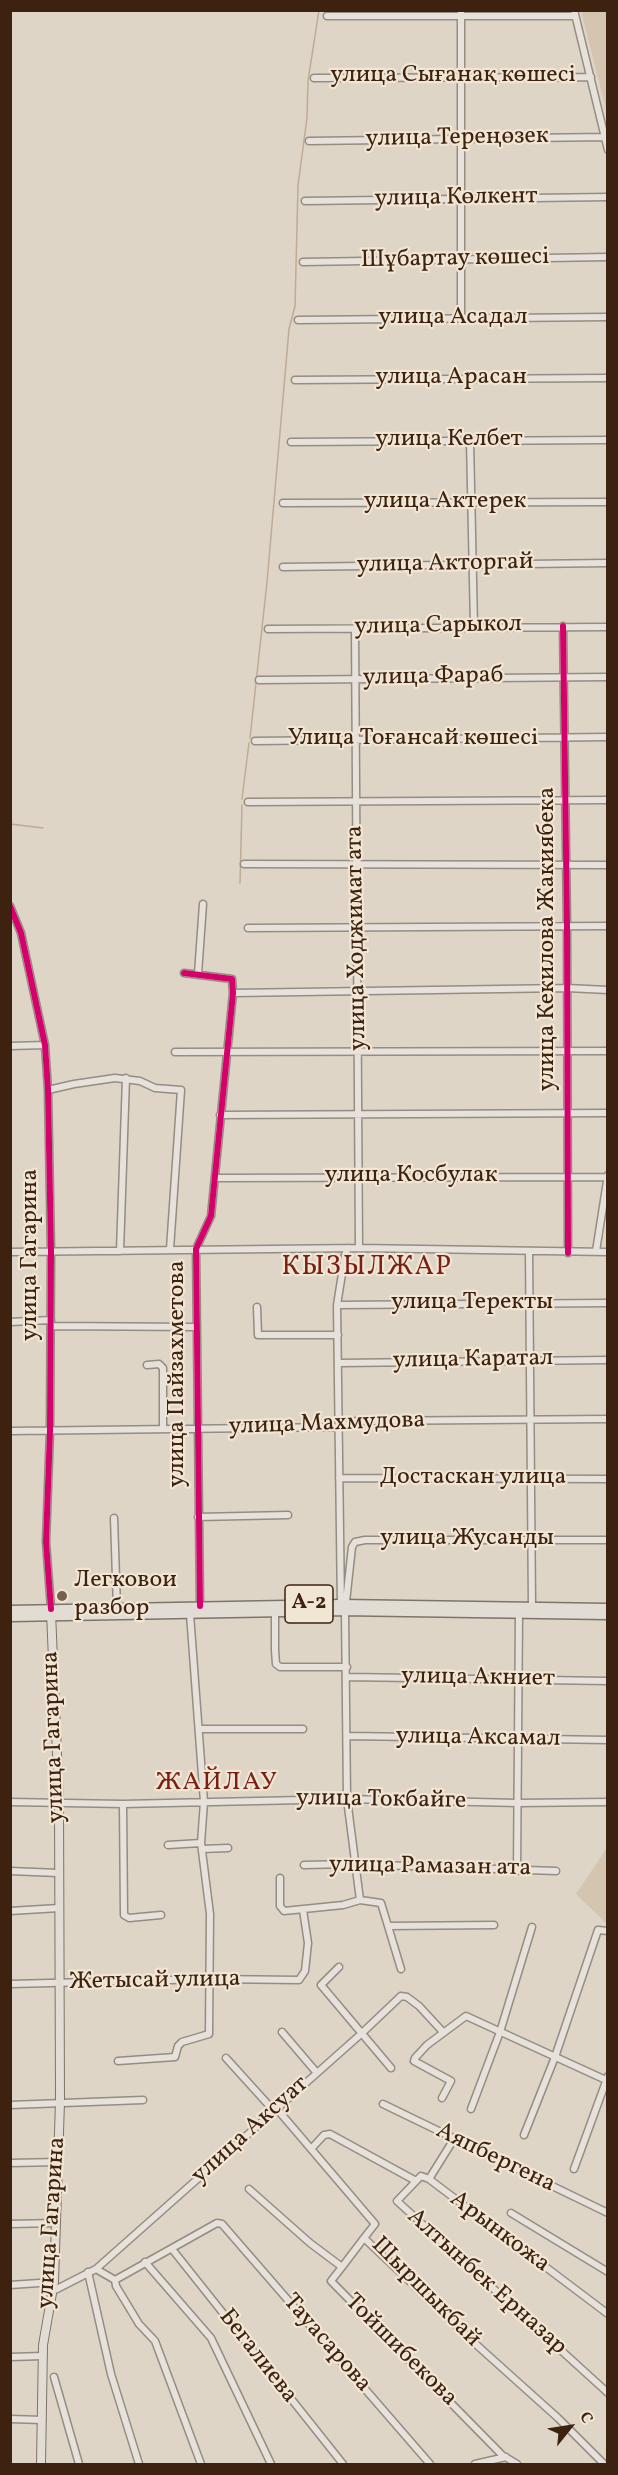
<!DOCTYPE html>
<html>
<head>
<meta charset="utf-8">
<style>
	body { margin:0 }
	#map { position:relative; width:618px; height:2475px; overflow:hidden; background:#ded5c6; font-family:Vollkorn,serif }
	canvas { display:block }
	.frame { position:absolute; inset:0; border:12px solid #3e2210; pointer-events:none }
	.north { position:absolute; left:540px; top:2397px; width:60px; height:60px; -webkit-text-stroke:4px #f1e5d3; paint-order:stroke; rotate:60deg; font-size:16px; font-weight:700; line-height:24px; text-align:center; color:#3e2210 }
	.north::after { content:''; display:block; margin:auto; width:21px; height:27px; background:#3e2210; clip-path:polygon(50% 0,100% 100%,50% 72%,0 100%) }
</style>
</head>
<body>
<div id="map">
<canvas width="618" height="2475"></canvas>
<div class="frame"></div>
<div class="north">С</div>
</div>
<script>
const context = document.querySelector('canvas').getContext('2d');
context.lineJoin = 'round';
function fill(path, color) {
  context.fillStyle = color;
  context.fill(path, 'evenodd');
}
function toPath(rows) {
  const path = new Path2D();
  for (const r of rows) {
    path.moveTo(r[0], r[1]);
    for (let i = 2; i < r.length; i += 2) path.lineTo(r[i], r[i + 1]);
  }
  return path;
}
function trace(path, color, width, dash) {
  context.strokeStyle = color;
  context.lineWidth = width;
  context.lineCap = dash ? 'butt' : 'round';
  context.setLineDash(dash || []);
  context.stroke(path);
}
function drawText(font, color, halo, rows, align = 'center') {
  context.font = font + ' Vollkorn,serif';
  context.lineWidth = 4.5;
  context.setLineDash([]);
  context.textBaseline = 'middle';
  context.strokeStyle = halo;
  context.fillStyle = color;
  for (const [text, x, y, turn = 0] of rows) {
    context.save();
    context.translate(x, y);
    context.rotate((+turn || 0) * Math.PI / 180);
    context.textAlign = isNaN(turn) ? turn : align;
    if (halo) context.strokeText(text, 0, 0);
    context.fillText(text, 0, 0);
    context.restore();
  }
}
fill(toPath([
	[581,11,607,11,607,113],
	[607,1848,608,1924,607,1924,576,1894]
]), '#d4c5b1');
trace(toPath([
	[250,738,267,582,289,329,295,306,298,185,307,118,308,81,319,10],
	[242,799,249,743],
	[10,824,43,828],
	[240,883,242,805]
]), '#bdab96', 1.5);
const minor = toPath([
	[461,10,461,319],
	[574,10,608,150],
	[327,16,575,16],
	[314,78,591,77],
	[309,141,604,137],
	[305,201,608,197],
	[303,262,608,257],
	[298,320,608,317],
	[295,380,608,378],
	[470,440,474,627],
	[291,442,608,440],
	[283,503,608,502],
	[283,567,608,563],
	[563,626,567,926,568,1253],
	[355,628,359,1248],
	[268,629,608,627],
	[259,680,608,677],
	[255,741,608,737],
	[248,802,608,800],
	[244,864,608,865],
	[10,906,21,933,45,1045,48,1090,51,1252,50,1431,46,1542,51,1609],
	[248,928,608,926],
	[184,973,232,979,233,993,211,1216,196,1249,200,1606],
	[198,974,203,904],
	[233,993,567,988,608,990],
	[10,1046,45,1045],
	[175,1052,608,1051],
	[48,1090,74,1084,115,1078,140,1081,155,1088,181,1090,170,1249],
	[220,1115,608,1113],
	[215,1178,607,1177],
	[120,1251,126,1078],
	[596,1251,608,1175],
	[10,1252,359,1248,608,1252],
	[529,1252,532,1607],
	[337,1305,608,1303],
	[257,1307,258,1335,338,1335],
	[10,1322,51,1320],
	[51,1326,197,1327],
	[339,1363,608,1360],
	[147,1365,159,1364,163,1368,163,1429],
	[10,1431,339,1427,356,1421,608,1419],
	[339,1478,608,1479],
	[198,1517,288,1515],
	[114,1518,117,1608],
	[341,1608,337,1305,345,1255,348,1248],
	[275,1613,275,1650,276,1664,280,1667,347,1667],
	[348,1677,608,1681],
	[199,1729,303,1729],
	[348,1736,608,1740],
	[10,1802,123,1804,347,1799,518,1803,608,1802],
	[123,1804,124,1915,129,1918,161,1915],
	[168,1845,201,1843],
	[202,1849,228,1848],
	[304,1865,349,1864,556,1871],
	[10,1871,58,1873],
	[517,1871,519,1613],
	[280,1878,280,1906,284,1911,343,1905,360,1900,381,1903,401,1969],
	[360,1900,347,1799,345,1611,352,1547,355,1542,365,1540,608,1540],
	[10,1911,59,1908],
	[388,1926,494,1925],
	[339,1967,321,1985,391,2068],
	[10,1984,210,1979,299,1980,305,1971,308,1943,303,1910],
	[282,2032,317,2073],
	[226,2058,274,2111],
	[118,2061,175,2057,178,2046,182,2042,209,2034,210,1914,201,1843,204,1802,190,1614],
	[442,2098,451,2081,414,2061,415,2058,427,2045,466,2016,608,2081],
	[383,2104,608,2213],
	[10,2105,143,2100],
	[277,2109,375,2224,364,2238,480,2348,558,2418,604,2464],
	[471,2109,500,2032,532,1927],
	[524,2135,555,2057,598,1930,608,1931],
	[454,2139,429,2179,608,2314],
	[311,2149,324,2135,330,2134,416,2181],
	[10,2163,59,2162],
	[574,2169,608,2076],
	[429,2179,421,2176,397,2201,608,2393],
	[249,2189,310,2243,342,2267,331,2281,502,2455,517,2464],
	[511,2213,608,2272],
	[10,2224,56,2223],
	[172,2249,343,2464],
	[145,2262,211,2338,271,2464],
	[342,2267,364,2238],
	[96,2269,115,2280,116,2286,139,2324,155,2341,201,2464],
	[88,2272,111,2374,139,2464],
	[115,2280,217,2223,222,2224,430,2464],
	[10,2285,54,2282],
	[51,2292,96,2269,361,2034,401,1996,407,1997,419,2006,443,2032],
	[10,2357,43,2356],
	[54,2377,79,2464],
	[10,2419,42,2420],
	[475,2464,506,2457]
]);
const major = toPath([
	[41,2464,43,2345,54,2282,60,2102,59,1802,51,1612]
]);
const highway = toPath([
	[10,1610,341,1604,608,1608],
	[10,1617,341,1611,608,1615]
]);
trace(minor, '#958c82', 9);
trace(major, '#7e746a', 10);
trace(highway, '#7e746a', 11);
trace(minor, '#e6e1da', 6);
trace(major, '#e1dcd4', 8);
trace(highway, '#e1dcd4', 8);
trace(toPath([
	[563,626,567,926,568,1253],
	[10,906,21,933,45,1045,48,1090,51,1252,50,1431,46,1542,51,1609],
	[184,973,232,979,233,993,211,1216,196,1249,200,1606]
]), '#d6006c', 6);
for (const [x, y, r, color] of [
	[62,1596,6,"#766150"]
]) {
  const dot = new Path2D();
  dot.arc(x, y, r, 0, 2 * Math.PI);
  context.fillStyle = color;
  context.fill(dot);
  trace(dot, '#f1e5d3', 2);
}
for (const [x, y, w] of [
	[309,1604,48]
]) {
  const box = new Path2D();
  box.roundRect(x - w / 2, y - 19, w, 38, 4.5);
  context.fillStyle = '#f1e5d3';
  context.fill(box);
  trace(box, '#3e2210', 1.5);
}
drawText('bold 22px', '#3e2210', null, [
	["A-2",309,1604]
]);
drawText('24px', '#3e2210', '#f1e5d3', [
	["улица Сығанақ көшесі",453,77],
	["улица Тереңөзек",457,139,-1],
	["улица Көлкент",456,199,-1],
	["Шұбартау көшесі",455,260,-1],
	["улица Асадал",453,319],
	["улица Арасан",451,379],
	["улица Келбет",449,441],
	["улица Актерек",445,503],
	["улица Акторгай",445,565,-1],
	["улица Сарыкол",438,627,-1],
	["улица Фараб",433,678,-1],
	["Улица Тоғансай көшесі",413,740],
	["улица Ходжимат ата",358,938,-91],
	["улица Кекилова Жакиябека",549,939,-90],
	["улица Косбулак",411,1177],
	["улица Гагарина",32,1255,-90],
	["улица Теректы",472,1304],
	["улица Каратал",473,1361,-1],
	["улица Пайзахметова",179,1374,-90],
	["улица Махмудова",327,1425,-2],
	["Достаскан улица",473,1479],
	["улица Жусанды",467,1540],
	["улица Акниет",478,1679,1],
	["улица Гагарина",55,1737,-92],
	["улица Аксамал",478,1739,1],
	["улица Токбайге",381,1801,1],
	["улица Рамазан ата",430,1868,1],
	["Жетысай улица",155,1982,-1],
	["улица Аксуат",251,2131,-42],
	["Аяпбергена",495,2159,26],
	["улица Гагарина",53,2223,-86],
	["Арынкожа",499,2233,37],
	["Алтынбек Ерназар",486,2283,42],
	["Шыршыкбай",425,2293,45],
	["Тауасарова",326,2344,49],
	["Тойшибекова",400,2351,45],
	["Бегалиева",257,2357,52]
]);
drawText('24px', '#3e2210', '#f1e5d3', [
	["Легковои",74,1582],
	["разбор",74,1610]
], 'left');
context.letterSpacing = '1.5px';
drawText('26px', '#7a1f14', '#f1e5d3', [
	["ЖАЙЛАУ",217,1784]
]);
context.letterSpacing = '0px';
context.letterSpacing = '1.5px';
drawText('27px', '#7a1f14', '#f1e5d3', [
	["КЫЗЫЛЖАР",367,1269]
]);
context.letterSpacing = '0px';
</script>
</body>
</html>
